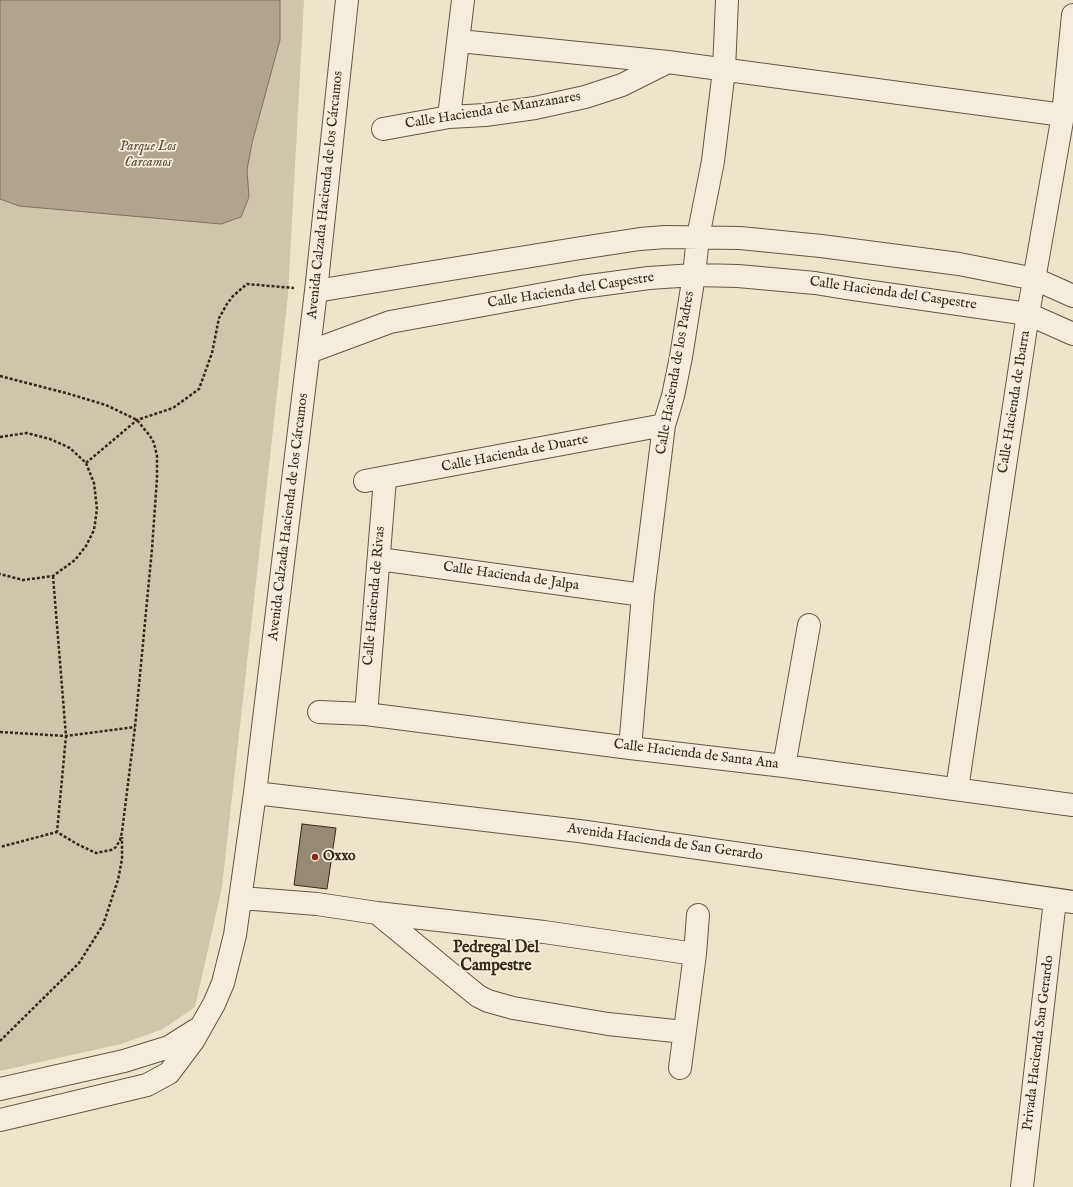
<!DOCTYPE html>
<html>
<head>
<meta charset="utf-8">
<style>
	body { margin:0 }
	canvas { display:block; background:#eee4cb }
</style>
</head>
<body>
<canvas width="1073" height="1187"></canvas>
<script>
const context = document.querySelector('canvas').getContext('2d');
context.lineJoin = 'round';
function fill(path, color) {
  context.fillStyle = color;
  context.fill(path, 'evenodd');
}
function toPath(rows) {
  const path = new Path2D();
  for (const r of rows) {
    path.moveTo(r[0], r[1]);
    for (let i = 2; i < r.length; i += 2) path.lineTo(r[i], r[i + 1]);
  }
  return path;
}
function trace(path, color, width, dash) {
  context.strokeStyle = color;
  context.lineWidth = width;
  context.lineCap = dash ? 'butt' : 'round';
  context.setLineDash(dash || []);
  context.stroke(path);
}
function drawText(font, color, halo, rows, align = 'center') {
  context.font = font + ' "IM FELL English",serif';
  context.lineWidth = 3.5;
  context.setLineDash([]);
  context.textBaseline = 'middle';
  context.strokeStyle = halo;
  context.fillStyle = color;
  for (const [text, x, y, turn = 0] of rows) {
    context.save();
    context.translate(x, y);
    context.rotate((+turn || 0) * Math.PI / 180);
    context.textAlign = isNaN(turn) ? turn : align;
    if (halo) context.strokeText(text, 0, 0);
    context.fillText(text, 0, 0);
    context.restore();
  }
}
fill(toPath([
	[0,0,304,0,288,295,222,887,195,1007,163,1029,121,1044,0,1071]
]), '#cfc4ac');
const water = toPath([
	[0,0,280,0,280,40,252,143,247,170,249,197,241,217,221,224,19,206,0,199,0,0]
]);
fill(water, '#b0a48e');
trace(water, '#80735e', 1);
const building = toPath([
	[302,824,336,828,327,889,294,885,302,824]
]);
fill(building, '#968a75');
trace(building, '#372917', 1);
const minor = toPath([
	[459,41,668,62,1063,115],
	[449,117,463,0],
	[383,129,449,117,485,115,535,108,585,97,622,85,668,62],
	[316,291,581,248,640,239,665,237,740,238,821,246,959,264,1035,279,1073,296],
	[309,352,390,322,582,287,649,278,694,275,738,276,815,283,852,289,1028,314,1073,334],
	[365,481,664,425],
	[379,559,643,595],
	[319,712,366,714,630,748,784,766,1073,805],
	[366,714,385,479],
	[630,748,643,595,664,425,673,396,681,357,694,275,698,237,713,161,724,70,727,0],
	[784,766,809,625],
	[957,789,1006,459,1028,314,1063,115,1073,15],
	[255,793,579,831,811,864,1073,902],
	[241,898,317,904,377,913,544,932,695,954],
	[377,913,467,987,478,996,488,1001,513,1008,608,1024,684,1032],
	[680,1068,695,954,698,915],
	[0,1089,124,1061,169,1047,196,1030],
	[0,1120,147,1085,169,1073,193,1041,214,1004,223,983,235,935,255,793,316,291,347,0],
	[1022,1187,1055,900]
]);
trace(minor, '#655844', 24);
trace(toPath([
	[0,376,66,393,106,405,137,420,150,436,154,443,157,456,157,478,152,549,135,727,122,832,120,840,116,847,111,850,96,853,77,844,57,832,0,847],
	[0,437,27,433,50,439,70,448,86,463,94,483,97,509,94,530,86,546,75,560,53,576,23,580,0,574],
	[86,463,137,420,173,408,199,389,212,353,219,318,227,304,233,296,247,284,294,288],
	[53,576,66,736,57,832],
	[0,732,66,736,135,727],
	[0,1041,79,963,103,925,118,880,122,859,122,837]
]), '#372917', 2.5, [3, 2]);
trace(minor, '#f4eddd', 22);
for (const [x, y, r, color] of [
	[315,857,4,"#8f2418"]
]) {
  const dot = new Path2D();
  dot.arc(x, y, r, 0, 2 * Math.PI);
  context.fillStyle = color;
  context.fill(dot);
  trace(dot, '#f4eddd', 1.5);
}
drawText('14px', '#372917', '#f4eddd', [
	["Calle Hacienda de Manzanares",493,111,-9],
	["Avenida Calzada Hacienda de los Cárcamos",326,195,-84],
	["Calle Hacienda del Caspestre",571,291,-9],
	["Calle Hacienda del Caspestre",893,294,8],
	["Calle Hacienda de los Padres",676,373,-80],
	["Calle Hacienda de Ibarra",1015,402,-81],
	["Calle Hacienda de Duarte",515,454,-11],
	["Avenida Calzada Hacienda de los Cárcamos",289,517,-83],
	["Calle Hacienda de Jalpa",511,577,8],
	["Calle Hacienda de Rivas",375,596,-85],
	["Calle Hacienda de Santa Ana",696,755,7],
	["Avenida Hacienda de San Gerardo",665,843,8],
	["Privada Hacienda San Gerardo",1039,1043,-83]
]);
drawText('italic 14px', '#5d503c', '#f4eddd', [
	["Parque Los",148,147],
	["Carcamos",148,163]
]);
drawText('bold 14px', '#372917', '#f4eddd', [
	["Oxxo",323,857]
], 'left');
drawText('bold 16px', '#372917', '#f4eddd', [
	["Pedregal Del",496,949],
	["Campestre",496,967]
]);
</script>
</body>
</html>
